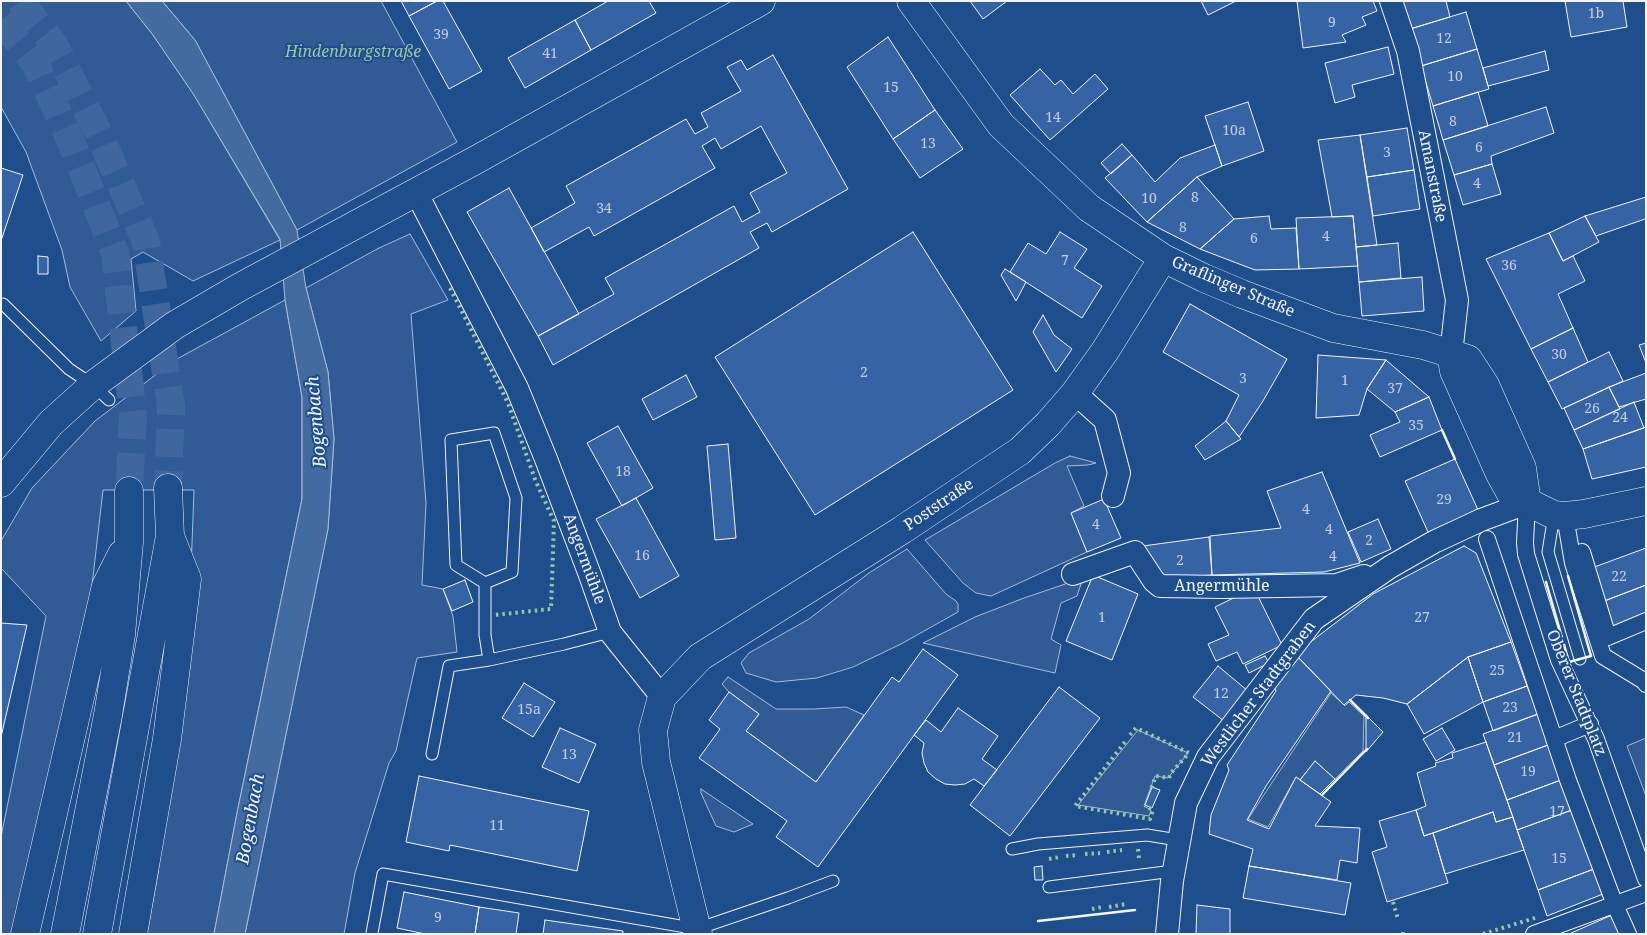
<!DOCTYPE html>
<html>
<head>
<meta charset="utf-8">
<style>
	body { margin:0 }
	#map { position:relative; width:1647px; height:935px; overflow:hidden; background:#1f4e8c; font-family:"Noto Serif",serif }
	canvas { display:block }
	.frame { position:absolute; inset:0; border:2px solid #f2f6ff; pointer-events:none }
</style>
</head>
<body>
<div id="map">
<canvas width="1647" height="935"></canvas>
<div class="frame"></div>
</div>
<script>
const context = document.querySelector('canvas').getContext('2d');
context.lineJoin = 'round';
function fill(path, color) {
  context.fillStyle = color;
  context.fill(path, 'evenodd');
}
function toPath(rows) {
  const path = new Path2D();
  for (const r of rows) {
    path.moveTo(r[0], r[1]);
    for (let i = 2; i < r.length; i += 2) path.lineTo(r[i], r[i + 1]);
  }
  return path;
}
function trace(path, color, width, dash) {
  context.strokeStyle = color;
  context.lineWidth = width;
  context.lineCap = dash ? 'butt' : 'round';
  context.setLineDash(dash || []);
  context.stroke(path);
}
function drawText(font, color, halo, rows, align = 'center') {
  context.font = font + ' "Noto Serif",serif';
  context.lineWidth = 4;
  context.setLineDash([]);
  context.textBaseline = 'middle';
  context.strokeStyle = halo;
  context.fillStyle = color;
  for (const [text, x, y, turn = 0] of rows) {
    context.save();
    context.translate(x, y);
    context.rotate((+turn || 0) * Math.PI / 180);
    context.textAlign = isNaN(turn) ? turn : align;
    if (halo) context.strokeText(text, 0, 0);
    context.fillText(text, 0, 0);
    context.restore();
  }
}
const green = toPath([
	[1,1,126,1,153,35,194,95,280,240,193,281,143,252,131,259,136,311,101,341,70,287,62,250,26,152,1,107,1,1],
	[162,1,381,1,457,142,297,230,195,40,162,1],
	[410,234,448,300,411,314,426,503,422,585,443,589,453,616,457,652,417,658,396,751,389,763,355,873,344,934,245,934,328,529,334,439,328,372,306,288,379,248,410,234],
	[285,300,302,397,302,499,237,813,214,934,147,934,158,873,188,649,194,490,103,490,84,655,15,934,1,934,1,837,46,616,1,568,1,541,32,488,95,421,175,360,285,300],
	[1070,456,1096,463,1088,465,1067,466,1084,506,1071,513,1087,552,991,596,976,593,963,583,925,540,1055,463,1070,456],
	[907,549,946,594,956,601,958,604,958,612,901,644,853,667,817,678,776,682,746,673,741,663,749,653,809,619,869,573,907,549],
	[1083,578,1077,596,1061,603,1051,639,1061,645,1055,673,923,643,975,617,1024,598,1083,578],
	[728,677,776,709,814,709,846,707,864,715,816,782,746,731,759,714,729,692,722,684,728,677],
	[1331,693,1345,706,1349,702,1364,716,1363,751,1335,779,1315,761,1300,780,1296,777,1268,827,1248,819,1331,693],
	[1138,730,1188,753,1168,778,1155,776,1144,806,1151,810,1149,816,1078,805,1138,730],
	[1646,738,1646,796,1627,746,1646,738],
	[701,789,753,824,734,832,716,826,701,793,701,789]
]);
fill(green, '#305b95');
trace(green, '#a8bbd7', 1);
const water = toPath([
	[126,1,162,1,195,40,297,230,306,288,328,372,334,439,328,529,245,934,214,934,237,813,302,499,302,397,285,300,280,239,194,95,153,35,126,1]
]);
fill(water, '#446ba0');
trace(water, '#a8bbd7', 1);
const building = toPath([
	[401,1,437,1,409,16,401,1],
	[437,1,443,1,482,71,449,89,409,16,437,1],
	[608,1,649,1,656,13,591,50,575,20,608,1],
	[970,1,1007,1,983,19,970,1],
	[1201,1,1236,1,1208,15,1201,1],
	[1297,1,1373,1,1377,11,1362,17,1366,25,1342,35,1346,42,1303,48,1297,1],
	[1401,1,1446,1,1450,17,1410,29,1401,1],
	[1565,1,1623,1,1627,27,1571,37,1565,1],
	[1466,12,1477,49,1421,66,1410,29,1466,12],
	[575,20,591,50,525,88,508,58,575,20],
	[888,37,935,110,893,139,847,67,888,37],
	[1388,47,1394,74,1352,85,1355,97,1335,103,1325,63,1388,47],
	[1477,49,1489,89,1433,106,1421,66,1477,49],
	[1545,51,1549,70,1488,86,1483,68,1545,51],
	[773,55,848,189,772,232,767,223,750,232,759,248,553,365,538,336,614,294,605,278,734,206,742,222,760,212,750,193,787,173,761,126,721,149,715,138,702,146,715,168,594,236,589,227,544,252,531,228,575,203,566,186,686,119,695,134,708,127,701,113,741,91,727,67,741,60,747,70,773,55],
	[1040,69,1055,85,1061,80,1073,94,1095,74,1108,89,1050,140,1010,95,1040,69],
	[1478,92,1488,126,1443,140,1433,106,1478,92],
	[1248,102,1264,151,1222,166,1205,116,1248,102],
	[1546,107,1554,133,1491,156,1492,164,1454,175,1443,140,1546,107],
	[935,110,963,149,920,178,893,139,935,110],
	[1407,128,1414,170,1367,177,1360,135,1407,128],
	[1360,135,1377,245,1356,247,1353,216,1332,217,1318,140,1360,135],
	[1122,144,1132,155,1111,174,1101,163,1122,144],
	[1215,145,1222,166,1197,177,1147,222,1105,178,1132,155,1155,182,1180,158,1215,145],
	[1492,164,1501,194,1463,205,1454,175,1492,164],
	[1,168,23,175,1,241,1,168],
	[1414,170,1420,209,1373,216,1367,177,1414,170],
	[1197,177,1234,219,1200,249,1147,222,1197,177],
	[509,188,579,314,538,336,467,212,509,188],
	[1646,197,1646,221,1645,219,1596,236,1585,216,1646,197],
	[1269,216,1271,229,1296,228,1299,269,1255,270,1200,249,1234,219,1269,216],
	[1353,216,1358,266,1299,269,1296,218,1353,216],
	[1585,216,1599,242,1563,261,1549,233,1585,216],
	[913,232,1013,390,815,515,715,357,913,232],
	[1060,232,1087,249,1074,268,1102,286,1082,318,1010,272,1028,243,1046,254,1060,232],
	[1549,233,1563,261,1573,256,1585,281,1558,294,1573,328,1531,349,1486,259,1549,233],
	[1398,243,1401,278,1359,282,1356,247,1398,243],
	[38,256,48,257,48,274,38,274,38,256],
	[1005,269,1026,282,1016,301,1001,275,1005,269],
	[1422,277,1424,311,1362,316,1359,282,1422,277],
	[1190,304,1287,359,1263,401,1239,437,1226,421,1239,395,1163,352,1190,304],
	[1043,315,1054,335,1072,349,1056,372,1033,332,1043,315],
	[1573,328,1588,362,1548,382,1531,349,1573,328],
	[1646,343,1646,363,1639,345,1646,343],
	[1609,352,1623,381,1562,409,1548,382,1609,352],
	[1318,355,1386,360,1367,389,1359,415,1316,418,1318,355],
	[1386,360,1429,397,1395,412,1367,389,1386,360],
	[1646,373,1646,399,1619,407,1609,387,1646,373],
	[686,375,697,397,653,420,642,399,686,375],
	[1609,387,1620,409,1574,430,1564,408,1609,387],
	[1429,397,1442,430,1380,457,1370,435,1400,422,1395,412,1429,397],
	[1634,402,1644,428,1583,449,1574,430,1634,402],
	[1226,421,1241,439,1205,460,1195,446,1226,421],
	[618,426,653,488,622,506,587,443,618,426],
	[1646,427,1646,467,1592,479,1583,449,1646,427],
	[728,444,736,538,715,540,707,446,728,444],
	[1455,459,1478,510,1428,532,1405,481,1455,459],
	[1322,472,1360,563,1324,572,1212,575,1210,536,1281,528,1267,491,1322,472],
	[636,498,679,576,640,598,596,519,636,498],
	[1104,499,1121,538,1087,552,1071,513,1104,499],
	[1378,519,1391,549,1361,562,1348,532,1378,519],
	[1209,537,1212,575,1159,578,1143,546,1209,537],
	[1464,546,1476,553,1511,642,1468,657,1407,704,1383,698,1356,695,1344,705,1295,654,1373,594,1464,546],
	[1646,548,1646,585,1599,603,1589,569,1646,548],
	[1093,575,1138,594,1112,660,1066,641,1093,575],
	[465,580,473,602,452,611,443,589,465,580],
	[1646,585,1646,621,1609,634,1599,603,1646,585],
	[1254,588,1282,645,1243,664,1237,652,1216,661,1208,644,1229,635,1215,607,1254,588],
	[1,623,27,625,1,737,1,623],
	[1511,642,1527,686,1483,702,1468,657,1511,642],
	[923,649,958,675,818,867,776,837,787,821,699,758,720,729,709,720,729,692,759,714,746,731,816,782,892,677,899,682,923,649],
	[1295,654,1331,691,1266,786,1247,820,1269,829,1296,777,1331,802,1315,826,1360,828,1357,863,1340,860,1337,880,1249,866,1253,849,1209,834,1211,815,1229,770,1227,765,1276,691,1274,686,1295,654],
	[1265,656,1269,663,1249,673,1245,665,1265,656],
	[1468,657,1483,702,1424,734,1407,704,1468,657],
	[1218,666,1248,691,1224,721,1193,697,1218,666],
	[524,683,555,702,533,737,502,718,524,683],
	[1527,686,1538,714,1493,731,1483,702,1527,686],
	[1059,687,1100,718,1010,836,970,805,1059,687],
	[958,708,998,736,982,759,997,770,984,786,974,779,965,784,955,785,945,784,936,779,928,772,924,763,922,753,924,743,914,735,926,720,941,732,958,708],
	[1538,714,1548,745,1494,765,1483,734,1538,714],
	[1366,715,1383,732,1366,752,1366,715],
	[560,728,596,744,579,783,542,767,560,728],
	[1442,728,1455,750,1436,761,1423,739,1442,728],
	[1486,742,1513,817,1496,822,1493,812,1424,836,1416,810,1426,806,1417,773,1436,766,1435,763,1453,758,1452,753,1486,742],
	[1548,745,1561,780,1507,800,1494,765,1548,745],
	[1315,761,1335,779,1320,794,1300,780,1315,761],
	[419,776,589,811,577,871,450,845,449,851,406,842,419,776],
	[1561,780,1572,810,1517,830,1507,800,1561,780],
	[1152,787,1160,790,1152,808,1145,805,1152,787],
	[1416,810,1424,836,1433,833,1448,883,1387,902,1372,852,1387,847,1379,821,1416,810],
	[1572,810,1594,869,1538,890,1517,830,1572,810],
	[1493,812,1496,822,1513,817,1524,850,1445,874,1433,833,1493,812],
	[1042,866,1043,880,1035,880,1034,867,1042,866],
	[1249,866,1351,883,1345,915,1243,898,1249,866],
	[1594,869,1603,894,1547,916,1538,890,1594,869],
	[404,892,479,907,475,934,425,934,397,928,404,892],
	[1197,905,1230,909,1230,934,1196,934,1197,905],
	[479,907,519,913,516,934,475,934,479,907],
	[1612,915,1620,934,1569,934,1612,915],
	[545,920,623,931,623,934,543,934,545,920]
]);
fill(building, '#3563a3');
trace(building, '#f2f6ff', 1);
trace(toPath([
	[20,1,55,46,100,136,146,242,171,406,168,488],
	[1,20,36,65,74,149,115,253,133,416,129,491]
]), '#3f679d', 28, [28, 14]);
const service = toPath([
	[3,304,69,369,93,385,109,400],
	[1554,515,1548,552,1580,659],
	[485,583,456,565,451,440,494,433,516,498,512,572,485,583,485,635,489,660,564,644,610,632],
	[432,754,449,666,489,660],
	[1012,849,1038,844,1147,835,1178,840],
	[1049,887,1173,871],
	[372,933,383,874,697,929,788,898,833,881]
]);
const pedestrian = toPath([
	[1527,503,1525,542,1526,554,1559,660,1596,739,1646,879],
	[1565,516,1573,563,1603,656,1644,681,1646,684],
	[1487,539,1568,780,1615,905,1628,934],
	[1582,552,1608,637,1646,621],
	[1554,739,1590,724],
	[1534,934,1646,893]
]);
const minor = toPath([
	[1391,1,1408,51,1457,300,1451,354],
	[416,192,517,388,546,459,590,575,610,632,662,697],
	[1075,393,1105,420,1119,473,1113,496],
	[1436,541,1481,520,1527,503],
	[1073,574,1135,552,1154,581,1160,586,1222,587,1337,585,1364,576],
	[1167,934,1172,881,1186,803,1208,757,1314,619,1390,567,1432,543]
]);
const tertiary = toPath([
	[911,1,1001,125,1089,208,1163,258,1204,278,1242,294,1333,328,1423,345,1468,359,1485,385,1522,468,1527,503],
	[1451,354,1454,371,1500,474,1511,494,1554,515,1565,516,1584,514,1646,501],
	[1,483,51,423,93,385,175,325,240,287,474,161,761,1],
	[698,934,656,762,653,730,662,697,700,657,902,530,1020,451,1048,424,1075,393,1105,351,1163,258]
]);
const trunk = toPath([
	[25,934,106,586,122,554],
	[65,934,108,715,121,635,129,542,129,491],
	[97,934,170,536,168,488],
	[133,934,167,739,187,579,170,536]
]);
trace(service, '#f2f6ff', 13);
trace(pedestrian, '#f2f6ff', 18);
trace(minor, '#f2f6ff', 24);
trace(tertiary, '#f2f6ff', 29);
trace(trunk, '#f2f6ff', 29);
trace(service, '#1f4e8c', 11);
trace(pedestrian, '#1f4e8c', 16);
trace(minor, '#1f4e8c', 22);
trace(tertiary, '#1f4e8c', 28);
trace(trunk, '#1f4e8c', 28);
trace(toPath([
	[450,288,508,403,536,482,554,521,551,609,494,615],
	[1130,735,1136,728,1189,753,1171,773,1169,778,1156,776,1151,789],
	[1125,742,1075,806,1150,819,1153,810,1145,806],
	[1138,849,1139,858],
	[1107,852,1122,850],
	[1085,854,1100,853],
	[1066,856,1079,855],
	[1049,859,1060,857],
	[1393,902,1398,919],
	[1109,907,1126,904],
	[1092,909,1103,907],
	[1403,932,1403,934],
	[1483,934,1538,917]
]), '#97c8a6', 4, [2.5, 4]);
trace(toPath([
	[1442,430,1455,459],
	[1546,582,1569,662,1591,656,1568,576],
	[1350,700,1368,718],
	[1322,795,1367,749],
	[1038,921,1135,910]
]), '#f2f6ff', 2.5);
drawText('14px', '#c3d1e8', null, [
	["1b",1596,14],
	["9",1332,23],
	["39",441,35],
	["12",1444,39],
	["41",550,54],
	["10",1455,77],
	["15",891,88],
	["14",1053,118],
	["8",1453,122],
	["10a",1234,131],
	["13",928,144],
	["6",1479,148],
	["3",1387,153],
	["4",1477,184],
	["8",1195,198],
	["10",1149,199],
	["34",604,209],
	["8",1183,228],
	["4",1326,237],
	["6",1254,239],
	["7",1065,261],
	["36",1509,266],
	["30",1559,355],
	["2",864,373],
	["3",1243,379],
	["1",1345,381],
	["37",1395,389],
	["26",1592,409],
	["24",1620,418],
	["35",1416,426],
	["18",623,472],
	["29",1444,500],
	["4",1306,510],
	["4",1096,525],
	["4",1329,530],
	["2",1369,541],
	["16",642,556],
	["4",1333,557],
	["2",1180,561],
	["22",1619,577],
	["1",1102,618],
	["27",1422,618],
	["25",1497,671],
	["12",1221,694],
	["23",1510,708],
	["15a",529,710],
	["21",1515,738],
	["13",569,755],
	["19",1528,772],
	["17",1557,812],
	["11",497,826],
	["15",1559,859],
	["9",438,918]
]);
drawText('italic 16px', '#97c8a6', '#1f4e8c', [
	["Hindenburgstraße",353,52]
]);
drawText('16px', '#f2f6ff', '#1f4e8c', [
	["Amanstraße",1432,176,79],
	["Graflinger Straße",1233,287,23],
	["Poststraße",939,505,-34],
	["Angermühle",584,559,70],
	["Angermühle",1222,586],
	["Oberer Stadtplatz",1576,693,68],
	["Westlicher Stadtgraben",1259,694,-53]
]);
drawText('italic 18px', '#f2f6ff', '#1f4e8c', [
	["Bogenbach",317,422,-95],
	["Bogenbach",251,819,-80]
]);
</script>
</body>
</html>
